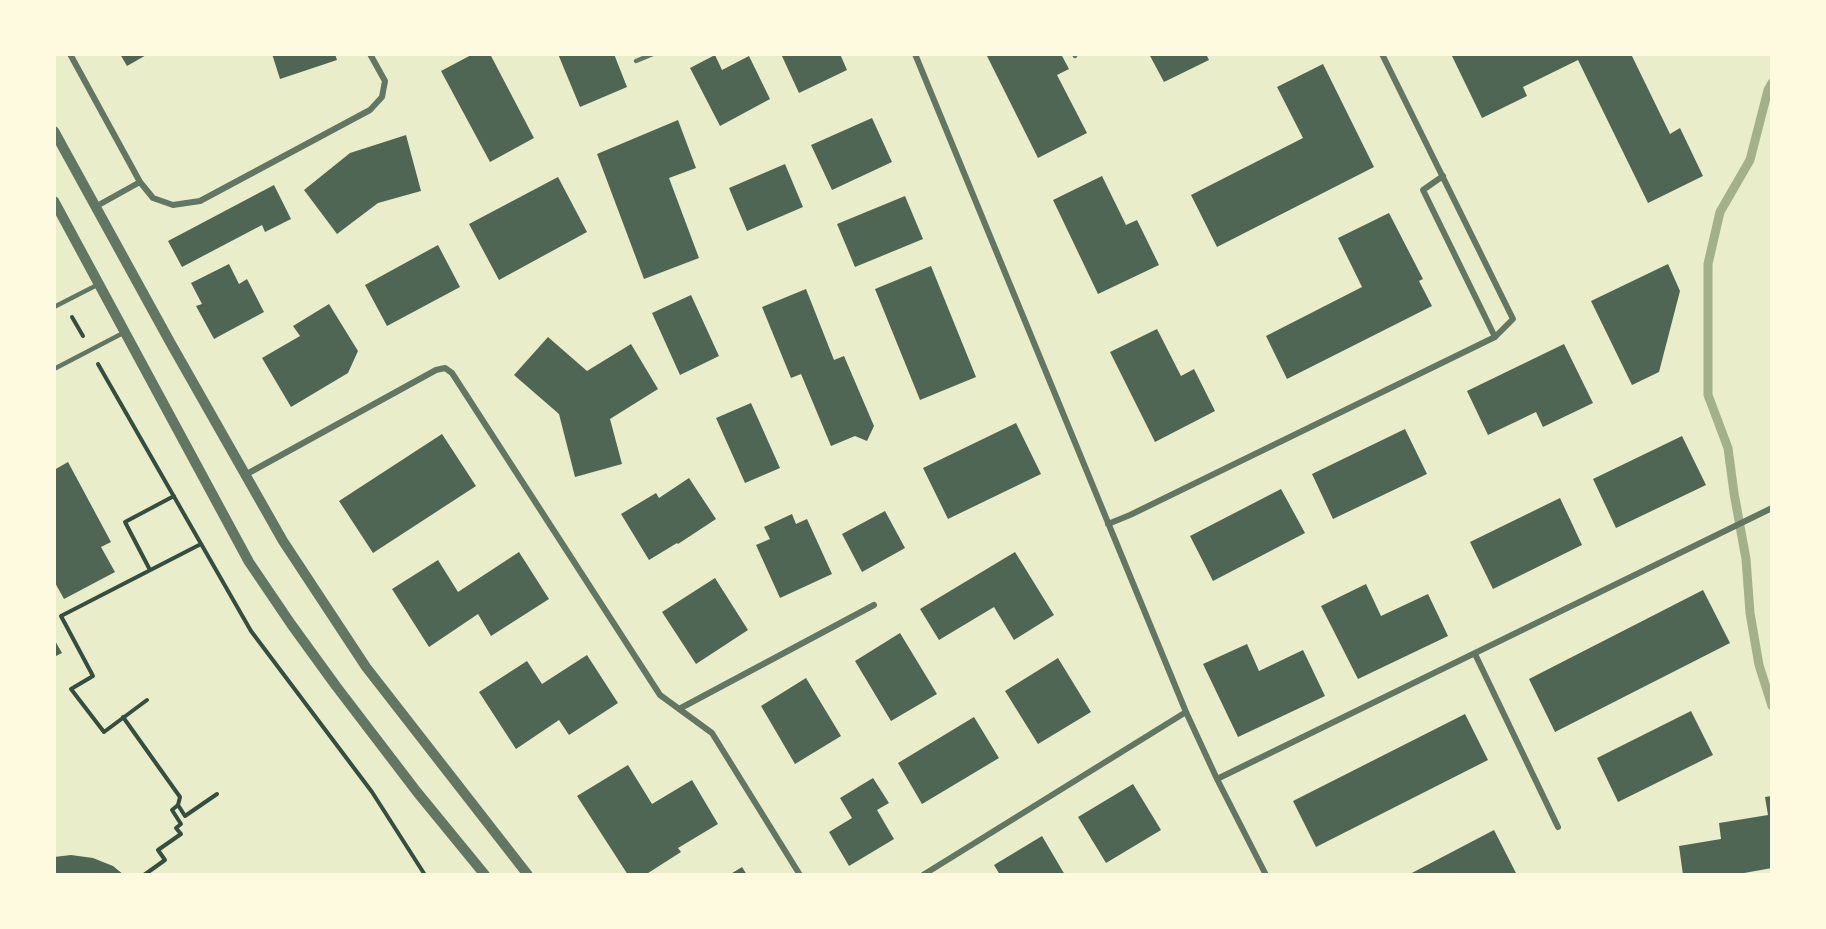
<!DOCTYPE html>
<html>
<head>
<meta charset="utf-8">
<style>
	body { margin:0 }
	#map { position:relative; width:1826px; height:929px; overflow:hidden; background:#e9edc9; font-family:Spectral,serif }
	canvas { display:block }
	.frame { position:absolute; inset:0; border:56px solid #fefae0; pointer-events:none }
</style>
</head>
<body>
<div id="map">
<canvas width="1826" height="929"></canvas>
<div class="frame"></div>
</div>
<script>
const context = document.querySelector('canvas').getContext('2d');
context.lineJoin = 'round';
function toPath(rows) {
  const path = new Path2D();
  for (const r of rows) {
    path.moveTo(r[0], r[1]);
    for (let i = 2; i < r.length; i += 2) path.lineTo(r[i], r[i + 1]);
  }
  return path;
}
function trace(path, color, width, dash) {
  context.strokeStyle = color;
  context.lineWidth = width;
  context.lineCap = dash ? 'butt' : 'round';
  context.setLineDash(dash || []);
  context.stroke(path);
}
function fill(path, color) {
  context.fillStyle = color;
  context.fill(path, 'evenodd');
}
trace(toPath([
	[1772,83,1768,90,1750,160,1720,212,1708,264,1708,395,1728,448,1734,493,1746,559,1750,613,1759,665,1772,706]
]), '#a3b18a', 9);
fill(toPath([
	[120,54,148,54,127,66],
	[272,54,335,54,337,60,280,79],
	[473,54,490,54,534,138,490,162,441,71],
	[558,54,614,54,627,87,580,107],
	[781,54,840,54,847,70,799,93],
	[986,54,1061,54,1069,69,1057,75,1087,133,1038,158],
	[1149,54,1206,54,1209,60,1164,82],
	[1451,54,1631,54,1670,134,1680,128,1703,176,1648,203,1578,60,1523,87,1527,96,1482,118],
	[715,55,722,70,749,56,770,99,720,126,690,68],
	[1323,64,1374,167,1217,247,1191,195,1303,138,1277,87],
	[872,118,892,162,832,190,811,145],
	[678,120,696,168,669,178,699,258,644,279,597,154],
	[406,135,421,191,378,203,337,234,304,190,350,153],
	[785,164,803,207,747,231,729,188],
	[1102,176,1126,225,1137,220,1159,265,1098,294,1053,200],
	[558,177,587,232,499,280,469,224],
	[274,185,291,219,265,232,262,225,182,267,168,241],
	[905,196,923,239,855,267,837,224],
	[1389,213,1423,279,1419,281,1432,306,1287,379,1266,336,1362,287,1338,238],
	[438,245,460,287,387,326,365,285],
	[229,264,239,284,247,279,264,312,214,339,196,306,202,304,191,283],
	[1668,264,1680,291,1659,372,1632,385,1591,301],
	[931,266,976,377,920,400,875,289],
	[806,289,834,360,844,356,874,426,867,441,855,436,831,446,801,374,791,378,762,307],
	[691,295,719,356,680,375,652,313],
	[329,304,358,351,348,373,291,407,262,358,300,336,293,326],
	[1157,329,1181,376,1194,369,1215,411,1155,442,1110,352],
	[548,337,587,371,631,344,658,389,610,419,622,464,575,477,559,414,514,375],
	[1564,344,1593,403,1543,427,1536,412,1488,435,1467,391],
	[751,403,780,468,745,483,716,418],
	[1016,423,1041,474,948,519,923,468],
	[1405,429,1427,474,1333,519,1312,474],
	[442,434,476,486,373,553,339,501],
	[1682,436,1706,485,1616,528,1593,479],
	[68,462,111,542,101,547,115,572,64,599,54,581,54,470],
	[689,478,716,519,678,544,677,543,649,560,621,514,656,493,659,498],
	[1281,489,1305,533,1213,581,1190,536],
	[1560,498,1582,545,1493,589,1470,542],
	[885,511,905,548,862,572,842,534],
	[792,514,796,524,807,519,832,574,780,598,756,545,770,539,764,527],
	[519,552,549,599,491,636,478,614,429,647,392,589,438,560,458,592],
	[1015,552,1054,615,1014,640,994,607,939,640,920,609],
	[715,578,748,630,696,664,662,612],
	[1366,584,1381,616,1428,594,1448,636,1358,679,1321,606],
	[1703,590,1730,643,1555,732,1529,679],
	[900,633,937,694,891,721,855,661],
	[54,639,62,653,54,657],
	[1247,644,1259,671,1303,650,1325,696,1238,737,1203,664],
	[587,655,618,703,569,735,559,720,516,749,479,692,527,661,542,684],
	[1058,658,1091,712,1038,744,1005,691],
	[806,678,841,736,795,764,761,706],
	[1691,711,1713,755,1618,802,1597,758],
	[1465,714,1488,760,1316,847,1293,801],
	[974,717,999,758,922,804,898,763],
	[628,765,652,804,692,780,718,824,678,848,681,852,645,875,628,875,577,796],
	[873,778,889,803,877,810,894,839,849,866,829,832,852,818,840,798],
	[1133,784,1161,830,1106,863,1078,817],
	[1772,796,1772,868,1733,875,1683,875,1679,846,1721,839,1719,823,1768,815,1765,797],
	[1494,830,1517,875,1408,875],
	[1042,836,1065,875,1000,875,994,865],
	[71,855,93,858,113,866,124,875,54,875,54,857],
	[742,867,747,875,729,875]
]), '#4f6655');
trace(toPath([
	[72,317,83,336],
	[98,364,251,631,372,792,425,875],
	[150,570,125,522,174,496],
	[147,700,104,732,71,689,93,676,61,616,201,544],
	[123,717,180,797,178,805],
	[144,875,165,860,158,850,181,834,176,828,181,824,172,810,178,805,185,816,217,794]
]), '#344e41', 4);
trace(toPath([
	[1074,54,1075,56],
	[636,61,653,54],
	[54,307,99,284],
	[54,369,125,332]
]), '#617663', 4.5);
trace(toPath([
	[70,54,140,182,153,198,173,205,200,201,370,110,382,97,385,81,370,54],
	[915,54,1186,712,1217,779,1266,875],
	[1443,176,1423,190,1495,337],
	[95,207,140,182],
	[245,475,436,370,445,368,452,373,660,695,712,733,800,875],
	[1108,524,1130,515,1495,337,1513,319,1382,54],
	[1475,654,1558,827],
	[679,709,874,605],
	[1217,779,1772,508],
	[923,875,1186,712]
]), '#617663', 6);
trace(toPath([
	[54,131,170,342,283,541,366,667,528,875],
	[54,201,249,562,291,624,336,686,417,792,485,875]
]), '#617663', 10);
</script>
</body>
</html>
